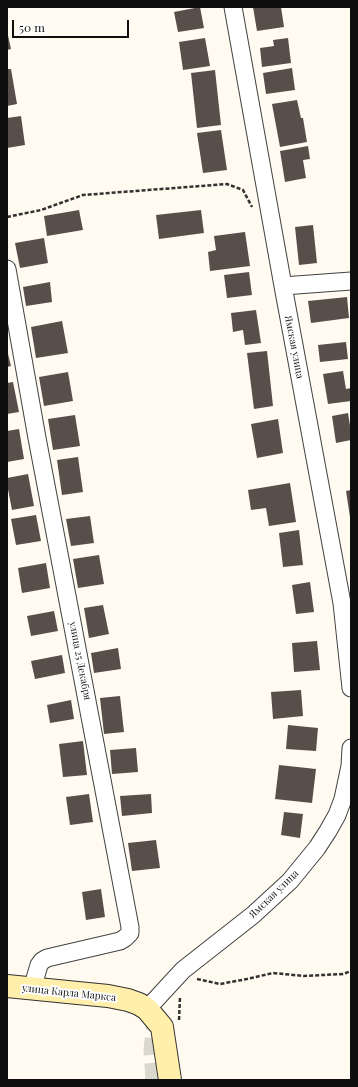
<!DOCTYPE html>
<html>
<head>
<meta charset="utf-8">
<style>
	body { margin:0 }
	#map { position:relative; width:358px; height:1087px; overflow:hidden; background:#fffbf0; font-family:"Playfair Display",serif }
	canvas { display:block }
	.frame { position:absolute; inset:0; border:8px solid #0f0f0f; pointer-events:none }
	.scale { position:absolute; left:12px; top:20px; width:117px; height:18px; box-sizing:border-box; border:2px solid #0f0f0f; border-top:0; padding-left:5px; font-size:12px; line-height:14px; white-space:nowrap; color:#0f0f0f; -webkit-text-stroke:3px #fff; paint-order:stroke }
</style>
</head>
<body>
<div id="map">
<canvas width="358" height="1087"></canvas>
<div class="frame"></div>
<div class="scale">50 m</div>
</div>
<script>
const context = document.querySelector('canvas').getContext('2d');
context.lineJoin = 'round';
function fill(path, color) {
  context.fillStyle = color;
  context.fill(path, 'evenodd');
}
function toPath(rows) {
  const path = new Path2D();
  for (const r of rows) {
    path.moveTo(r[0], r[1]);
    for (let i = 2; i < r.length; i += 2) path.lineTo(r[i], r[i + 1]);
  }
  return path;
}
function trace(path, color, width, dash) {
  context.strokeStyle = color;
  context.lineWidth = width;
  context.lineCap = dash ? 'butt' : 'round';
  context.setLineDash(dash || []);
  context.stroke(path);
}
function drawText(font, color, halo, rows, align = 'center') {
  context.font = font + ' "Playfair Display",serif';
  context.lineWidth = 4;
  context.setLineDash([]);
  context.textBaseline = 'middle';
  context.strokeStyle = halo;
  context.fillStyle = color;
  for (const [text, x, y, turn = 0] of rows) {
    context.save();
    context.translate(x, y);
    context.rotate((+turn || 0) * Math.PI / 180);
    context.textAlign = isNaN(turn) ? turn : align;
    if (halo) context.strokeText(text, 0, 0);
    context.fillText(text, 0, 0);
    context.restore();
  }
}
fill(toPath([
	[200,7,204,28,178,32,174,12],
	[253,7,281,7,284,27,257,31],
	[7,31,11,49,7,50],
	[205,38,210,66,183,70,179,42],
	[288,38,291,63,262,67,260,48,274,46,273,40],
	[292,68,295,90,266,94,263,73],
	[7,69,11,69,17,104,7,106],
	[215,70,221,125,197,128,191,73],
	[297,100,301,118,303,118,307,142,280,147,272,104],
	[21,116,25,145,7,148,7,118],
	[221,130,227,170,203,173,197,133],
	[308,146,310,159,303,160,306,178,285,182,280,151],
	[79,210,83,230,47,236,44,216],
	[201,210,204,233,159,239,156,215],
	[313,225,317,263,299,265,295,227],
	[245,232,250,266,210,271,208,252,216,250,214,236],
	[44,238,48,263,20,268,15,243],
	[249,272,252,295,227,298,224,275],
	[50,282,52,302,26,306,23,287],
	[347,297,349,318,311,323,308,301],
	[256,310,261,343,245,345,243,330,233,332,231,313],
	[62,321,68,353,36,358,31,327],
	[346,342,348,359,320,362,318,345],
	[7,350,11,366,7,367],
	[267,351,273,406,254,409,247,353],
	[343,371,346,389,351,388,351,401,328,404,323,374],
	[68,372,73,401,44,406,39,377],
	[13,382,19,412,7,414,7,383],
	[348,413,351,432,351,440,336,443,332,416],
	[75,415,80,446,53,450,48,419],
	[278,419,283,453,257,458,251,424],
	[19,429,24,459,7,462,7,431],
	[78,457,83,492,62,495,57,460],
	[28,474,34,506,12,510,7,484,7,478],
	[290,483,296,522,269,526,266,508,251,510,248,490],
	[351,490,351,516,350,517,346,491],
	[36,515,41,541,16,545,11,519],
	[90,516,94,543,71,546,66,519],
	[299,530,303,565,283,567,279,533],
	[99,555,104,584,78,588,73,559],
	[46,563,50,588,22,593,18,568],
	[310,582,314,612,296,614,292,585],
	[103,605,109,634,89,638,84,608],
	[54,611,58,631,31,636,27,616],
	[317,641,320,670,294,672,292,643],
	[118,648,121,669,94,673,91,653],
	[62,655,65,673,35,679,31,661],
	[301,690,303,716,273,719,271,692],
	[120,696,124,732,104,734,100,698],
	[71,700,74,719,50,723,47,705],
	[288,725,318,728,316,751,286,749],
	[83,741,87,775,63,777,59,744],
	[136,748,138,772,112,774,110,750],
	[279,765,316,769,312,803,275,799],
	[89,794,93,822,70,825,66,797],
	[151,794,152,813,122,816,120,796],
	[284,812,303,814,300,838,281,835],
	[156,840,160,868,132,871,128,843],
	[101,889,105,917,86,920,82,892]
]), '#584f4a');
trace(toPath([
	[154,1080,152,1050,155,1019]
]), '#dbd8ce', 17, [17, 8]);
const street = toPath([
	[233,7,283,286,342,603,351,688],
	[7,269,37,438,130,927,130,933,125,938,120,941,47,958,42,961,39,965,32,989],
	[283,286,351,281],
	[147,1009,183,970,253,915,290,881,317,848,328,831,337,815,343,799,350,766,351,748]
]);
const secondary = toPath([
	[7,986,108,996,128,1000,139,1004,147,1009,162,1027,170,1080]
]);
trace(street, '#424242', 19);
trace(secondary, '#313131', 24);
trace(toPath([
	[7,217,41,210,83,195,227,184,243,190,252,207],
	[197,979,220,984,247,979,273,973,304,976,343,974,351,971],
	[179,1020,180,997]
]), '#313131', 2.5, [4, 2]);
trace(street, '#fff', 17);
trace(secondary, '#ffefab', 22);
drawText('10px', '#0f0f0f', '#fff', [
	["Ямская улица",294,347,79],
	["улица 25 Декабря",80,661,79],
	["Ямская улица",274,894,-44],
	["улица Карла Маркса",69,993,6]
]);
</script>
</body>
</html>
